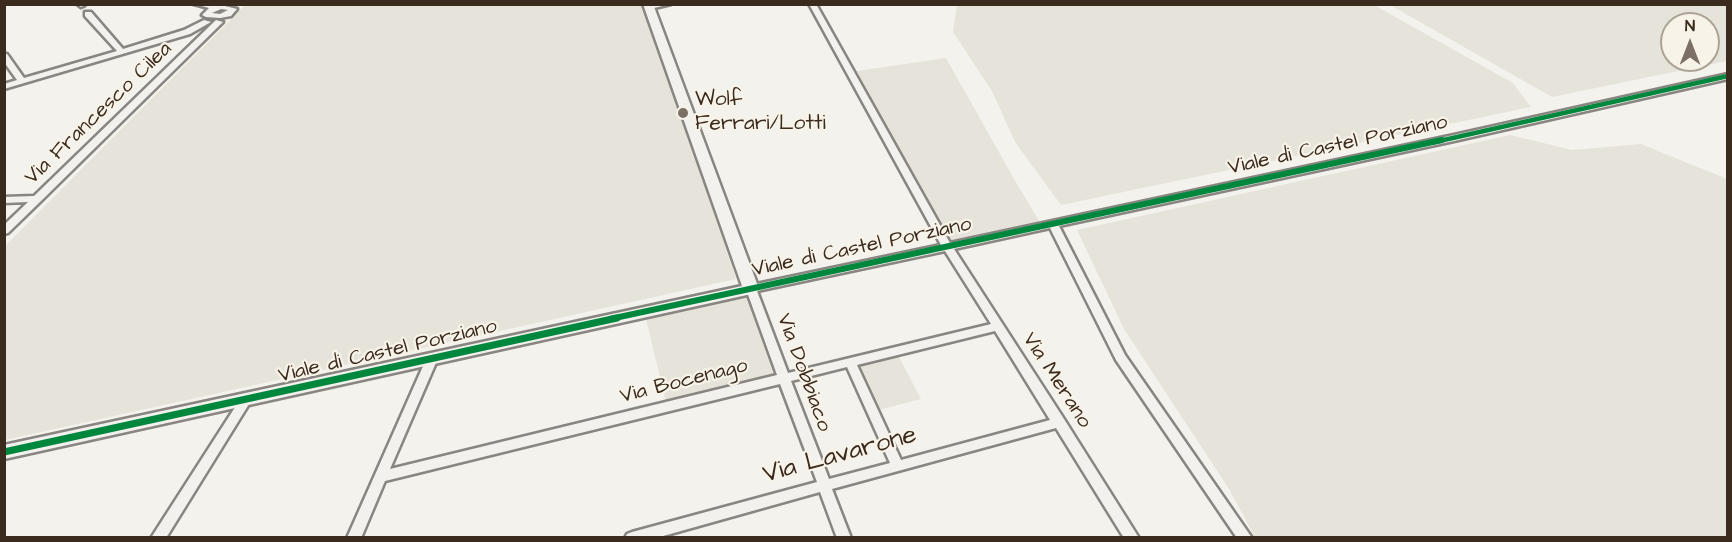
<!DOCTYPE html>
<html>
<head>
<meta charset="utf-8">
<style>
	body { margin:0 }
	#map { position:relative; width:1732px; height:542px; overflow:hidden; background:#f4f2ec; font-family:"Architects Daughter",sans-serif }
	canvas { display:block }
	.frame { position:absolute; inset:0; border:6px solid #3b2a1e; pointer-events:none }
	.north { position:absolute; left:1660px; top:12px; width:60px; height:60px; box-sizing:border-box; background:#f7f3e8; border:2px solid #aca397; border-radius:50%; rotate:0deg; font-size:16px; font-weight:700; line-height:24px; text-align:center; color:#3b2a1e }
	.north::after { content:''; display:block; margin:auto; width:21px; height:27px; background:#7c7066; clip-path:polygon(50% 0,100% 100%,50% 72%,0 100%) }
</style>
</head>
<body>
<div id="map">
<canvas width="1732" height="542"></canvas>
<div class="frame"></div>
<div class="north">N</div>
</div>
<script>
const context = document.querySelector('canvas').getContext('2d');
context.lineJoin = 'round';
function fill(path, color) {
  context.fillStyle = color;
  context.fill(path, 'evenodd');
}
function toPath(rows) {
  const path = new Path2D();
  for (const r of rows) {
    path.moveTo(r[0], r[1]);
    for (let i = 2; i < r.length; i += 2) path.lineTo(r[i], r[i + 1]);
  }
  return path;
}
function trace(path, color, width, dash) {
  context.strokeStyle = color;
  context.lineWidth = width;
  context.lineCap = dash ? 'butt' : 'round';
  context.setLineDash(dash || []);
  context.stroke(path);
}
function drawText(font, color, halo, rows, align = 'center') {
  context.font = font + ' "Architects Daughter",sans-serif';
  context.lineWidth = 4.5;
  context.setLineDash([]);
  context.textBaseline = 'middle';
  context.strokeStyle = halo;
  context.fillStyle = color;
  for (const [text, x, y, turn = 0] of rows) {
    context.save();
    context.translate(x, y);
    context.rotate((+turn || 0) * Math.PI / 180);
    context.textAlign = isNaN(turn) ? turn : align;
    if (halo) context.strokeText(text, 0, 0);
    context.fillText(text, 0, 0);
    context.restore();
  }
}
fill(toPath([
	[642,4,655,33,736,279,5,440,4,247,245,5],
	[957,5,1374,5,1513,83,1531,107,1061,205,1015,142,992,91,953,32],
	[1390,5,1727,5,1727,61,1552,97],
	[1672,24,1708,24,1708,60,1672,60],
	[946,58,1014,179,1041,224,947,246,850,72],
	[1510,135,1572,150,1641,144,1727,179,1727,537,1255,537,1229,489,1124,329,1077,230],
	[748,296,777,375,666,402,646,319],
	[898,355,921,399,879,410,858,365]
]), '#e6e3da');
const street = toPath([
	[77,4,84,4,85,5,81,7,77,4],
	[194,4,221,5,237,9,231,16,220,18,206,17,202,15,209,8,194,4],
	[221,9,228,10,220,14,212,13,221,9],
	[652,4,671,4,650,9,646,7,652,4],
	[809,4,816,4,950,243,1454,135,1728,74,1728,79,1454,141,1059,226,1125,355,1252,538,1237,538,1116,360,1050,228,954,249,1064,419,1139,538,1124,538,1056,428,832,489,851,538,837,538,820,492,656,538,625,538,627,534,632,532,817,482,780,384,385,481,361,538,347,538,428,355,436,355,438,358,390,469,777,375,746,289,747,286,941,245,809,4],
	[945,251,991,324,788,373,757,291,945,251],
	[995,331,1050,420,901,460,857,365,995,331],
	[847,367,890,463,829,479,791,381,847,367],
	[85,12,91,12,123,49,184,30,204,20,211,22,190,34,4,89,4,84,17,80,4,62,4,54,7,54,24,78,117,51,85,16,85,12],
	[216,20,223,22,41,201,8,233,4,234,4,225,28,202,4,203,4,197,34,196,216,20],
	[245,396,249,398,251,401,249,404,166,538,151,538,241,398,245,396]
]);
const secondary = toPath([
	[643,4,653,4,759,289,756,293,4,459,4,445,742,286,643,4]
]);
trace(street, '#898580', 5);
trace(secondary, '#898580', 5);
fill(street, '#f2f1ed');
fill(secondary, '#f2f1ed');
trace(toPath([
	[1435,142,1728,76]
]), '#00873e', 4.5);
trace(toPath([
	[610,319,1442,140]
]), '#00873e', 6);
trace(toPath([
	[4,452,617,318]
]), '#00873e', 7);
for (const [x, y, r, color] of [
	[683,113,6,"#7c7066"]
]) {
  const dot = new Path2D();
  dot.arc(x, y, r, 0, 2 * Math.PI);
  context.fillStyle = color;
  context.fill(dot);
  trace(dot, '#f7f3e8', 2);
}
drawText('21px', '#3b2a1e', '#f7f3e8', [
	["Wolf",695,101],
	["Ferrari/Lotti",695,125]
], 'left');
drawText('21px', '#3b2a1e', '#f7f3e8', [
	["Via Francesco Cilea",99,114,-44],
	["Viale di Castel Porziano",1338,146,-12],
	["Viale di Castel Porziano",862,248,-12],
	["Viale di Castel Porziano",388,352,-13],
	["Via Dobbiaco",803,373,70],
	["Via Merano",1056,381,57],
	["Via Bocenago",684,382,-14]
]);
drawText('26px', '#3b2a1e', '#f7f3e8', [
	["Via Lavarone",840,456,-15]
]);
</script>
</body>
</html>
